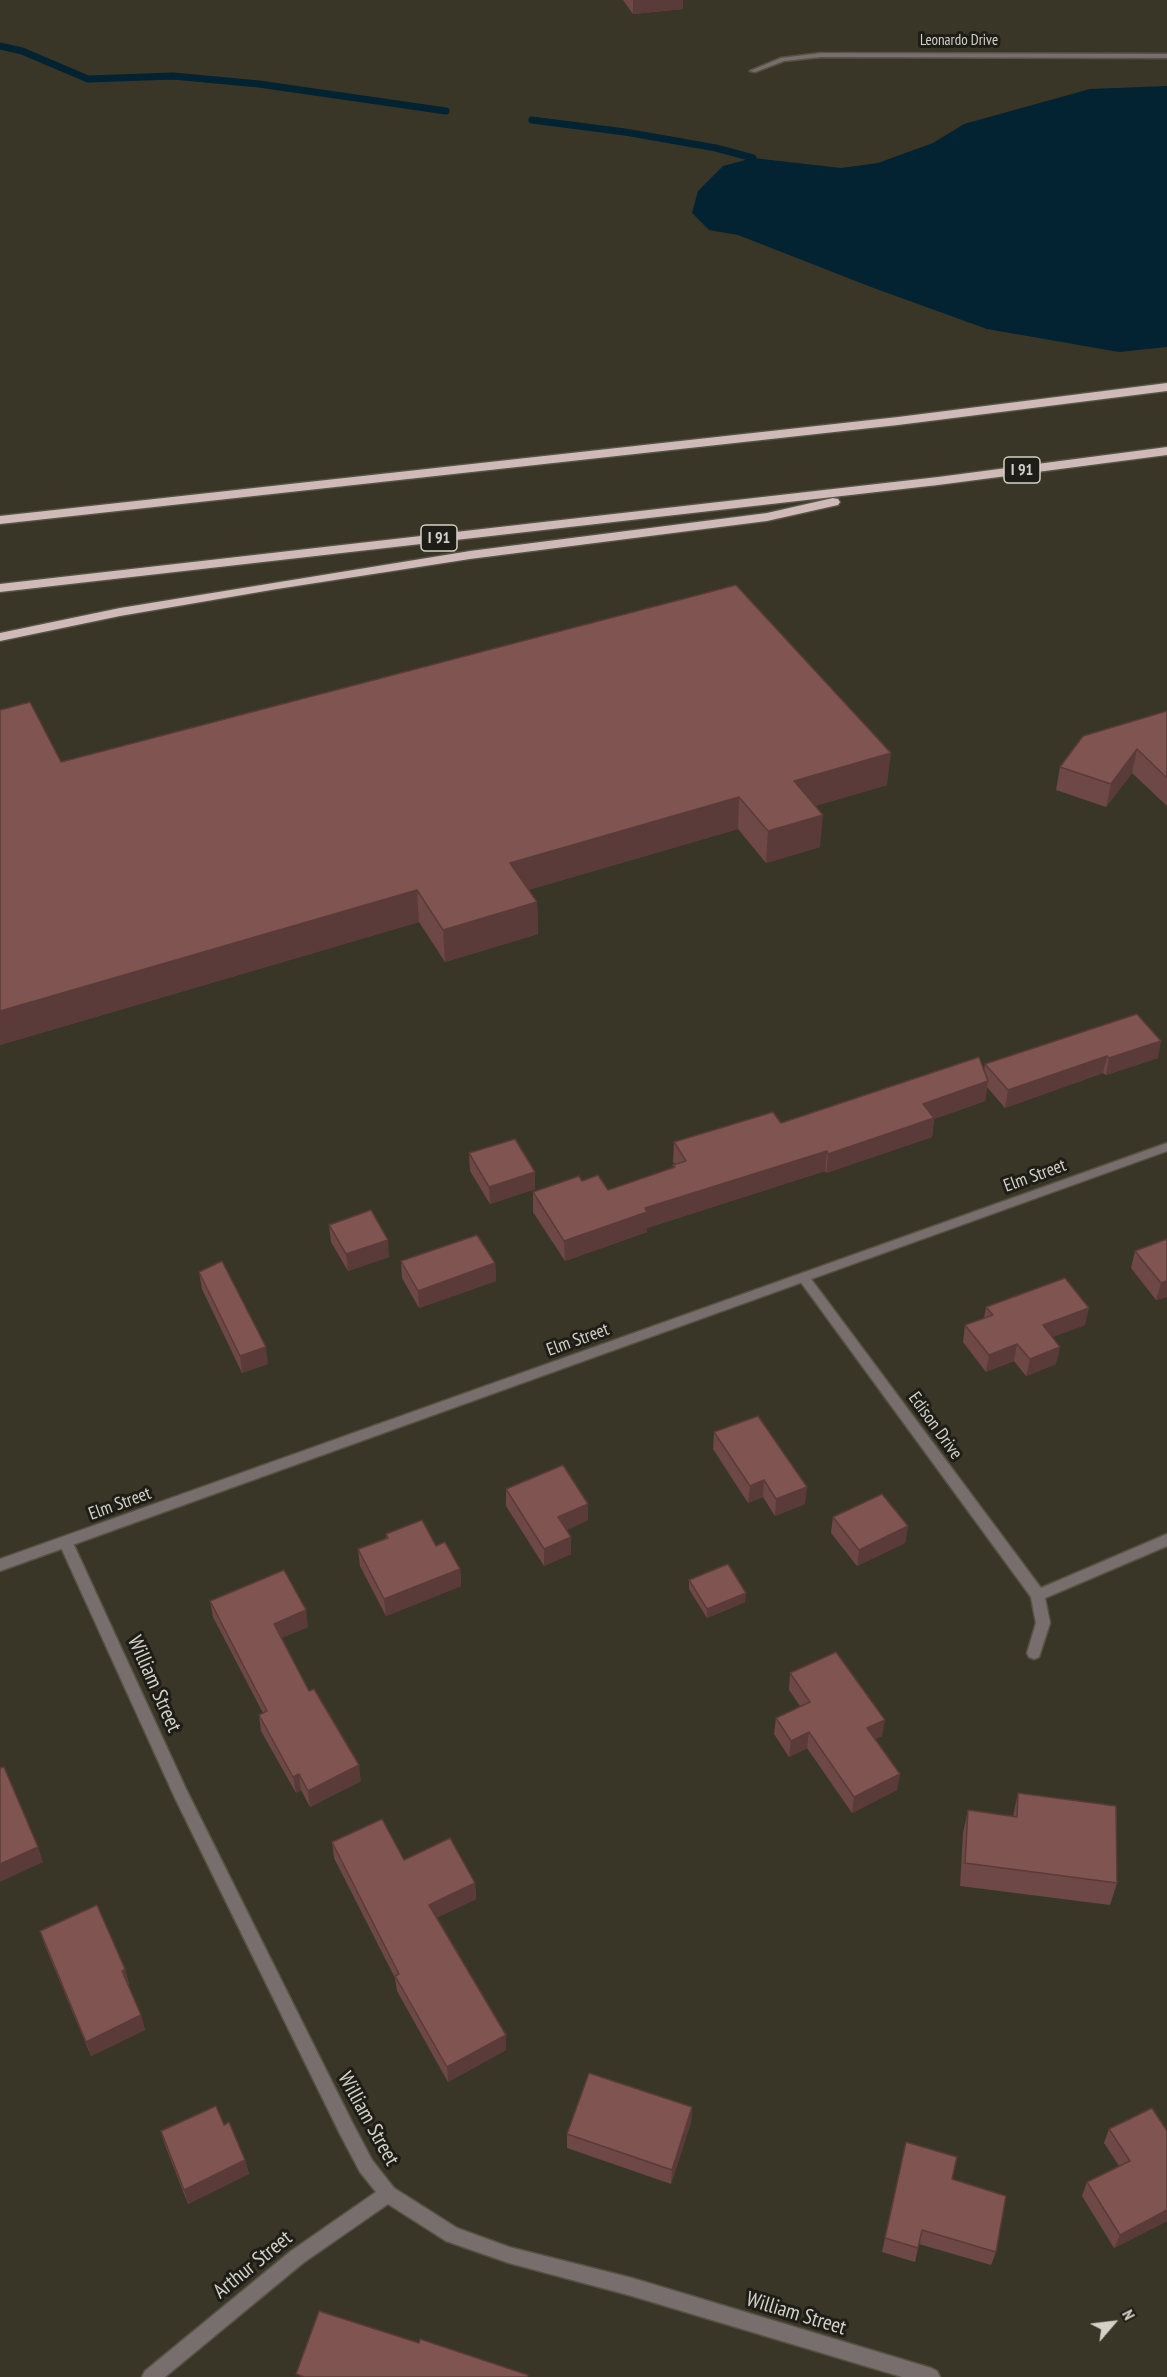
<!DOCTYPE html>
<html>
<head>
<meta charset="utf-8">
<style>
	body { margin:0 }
	#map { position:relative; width:1167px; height:2377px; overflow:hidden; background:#3a3627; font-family:"PT Sans Narrow",sans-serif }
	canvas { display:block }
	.north { position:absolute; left:1083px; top:2293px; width:60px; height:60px; -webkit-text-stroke:4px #1f1d17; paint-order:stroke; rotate:62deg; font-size:16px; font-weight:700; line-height:24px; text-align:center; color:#d3d1c8 }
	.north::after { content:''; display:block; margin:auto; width:21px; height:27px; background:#d3d1c8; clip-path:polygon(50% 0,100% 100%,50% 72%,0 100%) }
</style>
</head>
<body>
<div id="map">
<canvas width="1167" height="2377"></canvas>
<div class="north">N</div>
</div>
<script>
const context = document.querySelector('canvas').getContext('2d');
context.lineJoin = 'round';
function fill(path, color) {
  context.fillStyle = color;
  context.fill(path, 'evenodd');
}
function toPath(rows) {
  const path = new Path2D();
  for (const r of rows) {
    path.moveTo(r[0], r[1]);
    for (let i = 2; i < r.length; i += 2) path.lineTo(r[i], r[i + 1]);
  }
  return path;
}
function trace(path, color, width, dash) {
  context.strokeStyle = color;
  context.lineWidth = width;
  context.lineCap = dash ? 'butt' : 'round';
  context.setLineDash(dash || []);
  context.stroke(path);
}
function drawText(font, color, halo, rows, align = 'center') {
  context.font = font + ' "PT Sans Narrow",sans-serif';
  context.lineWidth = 6;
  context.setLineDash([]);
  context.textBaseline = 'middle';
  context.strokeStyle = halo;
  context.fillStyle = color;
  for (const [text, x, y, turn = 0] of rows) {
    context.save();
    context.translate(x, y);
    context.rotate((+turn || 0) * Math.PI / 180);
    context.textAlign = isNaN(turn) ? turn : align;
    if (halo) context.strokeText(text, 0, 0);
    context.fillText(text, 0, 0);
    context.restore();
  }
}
fill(toPath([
	[1167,86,1167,347,1119,352,987,329,871,287,738,235,709,230,692,213,698,191,723,166,753,158,841,168,878,163,933,143,964,124,1090,89]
]), '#032232');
trace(toPath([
	[0,46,22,51,88,79,173,76,259,84,446,111],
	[532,120,625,132,716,148,753,158]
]), '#032232', 7);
const minor = toPath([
	[821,53,1167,54,1167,58,821,57,784,61,755,72,750,71,781,58,821,53],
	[804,1273,808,1275,1041,1588,1167,1534,1167,1546,1045,1598,1050,1623,1039,1657,1034,1659,1029,1657,1027,1653,1036,1623,1031,1597,800,1281,798,1278,800,1275,804,1273],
	[66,1537,71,1539,73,1543,186,1789,352,2122,372,2160,394,2188,457,2228,509,2247,632,2278,931,2368,937,2371,940,2377,902,2377,632,2296,509,2263,446,2241,388,2204,303,2263,165,2377,142,2377,145,2371,291,2251,376,2192,360,2172,340,2134,175,1798,59,1543,61,1539,66,1537]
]);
const tertiary = toPath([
	[1167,1143,1167,1151,0,1571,0,1559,1167,1143]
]);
const motorway = toPath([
	[1167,383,1167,391,898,425,0,524,0,516,898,417,1167,383],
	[1167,447,1167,455,938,485,0,592,0,584,938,477,1167,447],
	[833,498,838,499,840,502,838,505,767,521,470,559,277,589,120,616,0,641,0,633,120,608,470,551,767,513,833,498]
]);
trace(minor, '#565244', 3);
trace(tertiary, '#565244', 3);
trace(motorway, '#565244', 3);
fill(minor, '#776e6d');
fill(tertiary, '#776e6d');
fill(motorway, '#cfbab9');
fill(toPath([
	[623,0,683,0,683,9,633,14],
	[0,710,61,762,887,785,815,806,820,847,766,863,738,829,528,890,537,902,538,934,445,962,419,922,0,1045],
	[1167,711,1167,806,1132,773,1106,807,1056,790,1060,767],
	[1137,1014,1158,1058,1106,1075,1103,1073,1005,1108,987,1087,985,1101,934,1119,932,1137,826,1173,825,1171,647,1228,647,1232,565,1261,533,1212,533,1192,582,1181,608,1190,673,1168,673,1165,675,1164,673,1162,674,1142,781,1123,984,1070,985,1064],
	[469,1153,535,1172,535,1189,490,1204,470,1171],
	[329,1225,389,1257,348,1271,331,1242],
	[1167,1239,1167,1297,1156,1300,1131,1268,1135,1251],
	[401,1261,495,1263,496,1281,419,1308,402,1278],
	[199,1272,268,1364,242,1373,202,1289],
	[986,1307,1085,1325,1052,1337,1056,1364,1026,1376,1014,1361,986,1372,963,1342,965,1325,984,1318],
	[714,1432,805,1504,775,1516,763,1497,748,1503,713,1449],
	[506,1489,588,1520,566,1530,571,1554,544,1566,506,1506],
	[833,1517,908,1526,905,1543,857,1566,831,1533],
	[386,1534,436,1546,460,1569,461,1586,386,1616,360,1566,358,1549,386,1538],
	[689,1580,745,1602,707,1618,689,1589],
	[210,1601,308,1627,281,1638,309,1691,361,1781,310,1807,301,1790,296,1793,261,1731,259,1715,263,1713,213,1617],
	[790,1673,882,1736,875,1739,897,1790,852,1813,807,1748,789,1757,774,1734,776,1718,800,1706,789,1690],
	[1018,1793,1117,1883,1110,1905,960,1886,963,1833,968,1810,1013,1816],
	[332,1842,404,1860,475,1883,476,1899,436,1918,506,2050,448,2082,397,1991,395,1978,334,1858],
	[40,1931,125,1969,129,1984,128,1985,141,2015,145,2030,91,2056,45,1946],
	[692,2107,691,2122,671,2184,567,2148,567,2134],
	[224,2125,245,2160,249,2174,188,2204,165,2145,161,2131],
	[1109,2129,1167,2131,1167,2221,1114,2248,1082,2196,1087,2182,1119,2166,1104,2143],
	[906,2142,952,2179,996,2252,991,2265,919,2244,915,2262,882,2252]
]), '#6e4846');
fill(toPath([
	[633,0,683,0,683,9,633,14],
	[1137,749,1132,773,1106,807,1111,784],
	[891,753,887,785,791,813,794,781],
	[739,797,738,829,511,895,510,863],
	[823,815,820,847,766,863,768,831],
	[417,890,419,922,0,1045,0,1011],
	[537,902,538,934,445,962,443,930],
	[1161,1041,1158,1058,1106,1075,1109,1058],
	[1107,1056,1103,1073,1005,1108,1008,1090],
	[988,1081,985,1101,934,1119,932,1137,826,1173,828,1154,923,1104],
	[827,1151,825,1171,647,1228,647,1232,565,1261,564,1241,645,1208],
	[535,1172,535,1189,490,1204,489,1187],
	[388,1240,389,1257,348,1271,346,1254],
	[495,1263,496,1281,419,1308,418,1291],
	[1167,1281,1167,1297,1156,1300,1161,1283],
	[1089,1308,1085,1325,1039,1342,1043,1325],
	[1017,1344,1014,1361,986,1372,989,1355],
	[266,1347,268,1364,242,1373,240,1356],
	[1060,1347,1056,1364,1026,1376,1030,1359],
	[764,1480,763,1497,748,1503,750,1486],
	[807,1487,805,1504,775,1516,776,1499],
	[588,1504,588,1520,558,1534,558,1517],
	[908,1526,905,1543,857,1566,859,1550],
	[571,1537,571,1554,544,1566,544,1549],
	[460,1569,461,1586,386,1616,384,1599],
	[746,1593,745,1602,707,1618,707,1609],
	[306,1610,308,1627,276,1640,274,1624],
	[885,1720,882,1736,865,1744,867,1728],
	[809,1732,807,1748,789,1757,791,1741],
	[359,1765,361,1781,310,1807,308,1791],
	[299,1774,301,1790,296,1793,293,1777],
	[900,1774,897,1790,852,1813,854,1797],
	[38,1847,43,1862,0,1882,0,1864],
	[475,1883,476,1899,430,1921,429,1905],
	[125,1969,129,1984,126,1986,122,1971],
	[141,2015,145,2030,91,2056,86,2042],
	[506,2035,506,2050,448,2082,447,2067],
	[692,2107,691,2122,671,2184,672,2170],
	[245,2160,249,2174,188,2204,184,2190],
	[1167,2210,1167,2221,1114,2248,1120,2235]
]), '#5a3b39');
const building = toPath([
	[736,585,891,753,794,781,823,815,768,831,739,797,510,863,537,902,443,930,417,890,0,1011,0,710,30,702,61,762,736,585],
	[1167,711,1167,778,1137,749,1111,784,1060,767,1083,736,1167,711],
	[1137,1014,1161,1041,1109,1058,1107,1056,1008,1090,985,1064,1137,1014],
	[979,1057,988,1081,923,1104,934,1118,828,1154,827,1151,645,1208,647,1212,564,1241,533,1192,579,1176,582,1181,598,1175,608,1190,675,1167,673,1165,686,1161,674,1142,773,1112,781,1123,979,1057],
	[515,1139,535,1172,489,1187,469,1153,515,1139],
	[371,1210,388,1240,346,1254,329,1225,371,1210],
	[477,1235,495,1263,418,1291,401,1261,477,1235],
	[1167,1239,1167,1281,1161,1283,1135,1251,1167,1239],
	[222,1261,266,1347,240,1356,199,1272,222,1261],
	[1065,1278,1089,1308,1043,1325,1060,1347,1030,1359,1017,1344,989,1355,965,1325,993,1315,986,1307,1065,1278],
	[758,1416,807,1487,776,1499,764,1480,750,1486,714,1432,758,1416],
	[563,1465,588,1504,558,1517,571,1537,544,1549,506,1489,563,1465],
	[882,1494,908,1526,859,1550,833,1517,882,1494],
	[422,1520,436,1546,445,1542,460,1569,384,1599,358,1549,388,1538,386,1534,422,1520],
	[728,1564,746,1593,707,1609,689,1580,728,1564],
	[284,1570,306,1610,274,1624,309,1691,314,1689,359,1765,308,1791,299,1774,293,1777,259,1715,267,1711,210,1601,284,1570],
	[836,1652,885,1720,867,1728,900,1774,854,1797,809,1732,791,1741,776,1718,810,1702,790,1673,836,1652],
	[4,1767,38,1847,0,1864,0,1768,4,1767],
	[1018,1793,1116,1806,1117,1883,965,1863,968,1810,1017,1817,1018,1793],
	[382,1819,404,1860,450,1838,475,1883,429,1905,506,2035,447,2067,395,1976,399,1974,332,1842,382,1819],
	[97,1905,125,1969,122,1971,141,2015,86,2042,40,1931,97,1905],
	[589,2073,692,2107,672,2170,567,2134,589,2073],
	[216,2106,224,2125,229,2122,245,2160,184,2190,161,2131,216,2106],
	[1152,2108,1167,2131,1167,2210,1120,2235,1087,2182,1130,2161,1109,2129,1152,2108],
	[906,2142,957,2157,952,2179,1006,2196,996,2252,922,2230,918,2248,885,2238,906,2142],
	[319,2311,419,2343,420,2339,528,2375,527,2377,304,2377,296,2374,319,2311]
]);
fill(building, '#805451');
trace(building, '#5a3b39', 1.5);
drawText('15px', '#d3d1c8', '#1f1d17', [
	["Leonardo Drive",959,41]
]);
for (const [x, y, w] of [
	[1022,470,36],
	[439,538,36]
]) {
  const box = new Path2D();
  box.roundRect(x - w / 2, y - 13, w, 26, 4.5);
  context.fillStyle = '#1f1d17';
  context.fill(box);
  trace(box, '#d3d1c8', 1.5);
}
drawText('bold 16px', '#d3d1c8', null, [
	["I 91",1022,470],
	["I 91",439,538]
]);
drawText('18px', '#d3d1c8', '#1f1d17', [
	["Elm Street",1035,1176,-20],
	["Elm Street",578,1340,-20],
	["Edison Drive",935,1426,54],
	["Elm Street",120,1504,-20]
]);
drawText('21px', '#d3d1c8', '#1f1d17', [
	["William Street",154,1684,66],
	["William Street",368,2119,61],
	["Arthur Street",253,2265,-39],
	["William Street",796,2314,17]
]);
</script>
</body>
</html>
